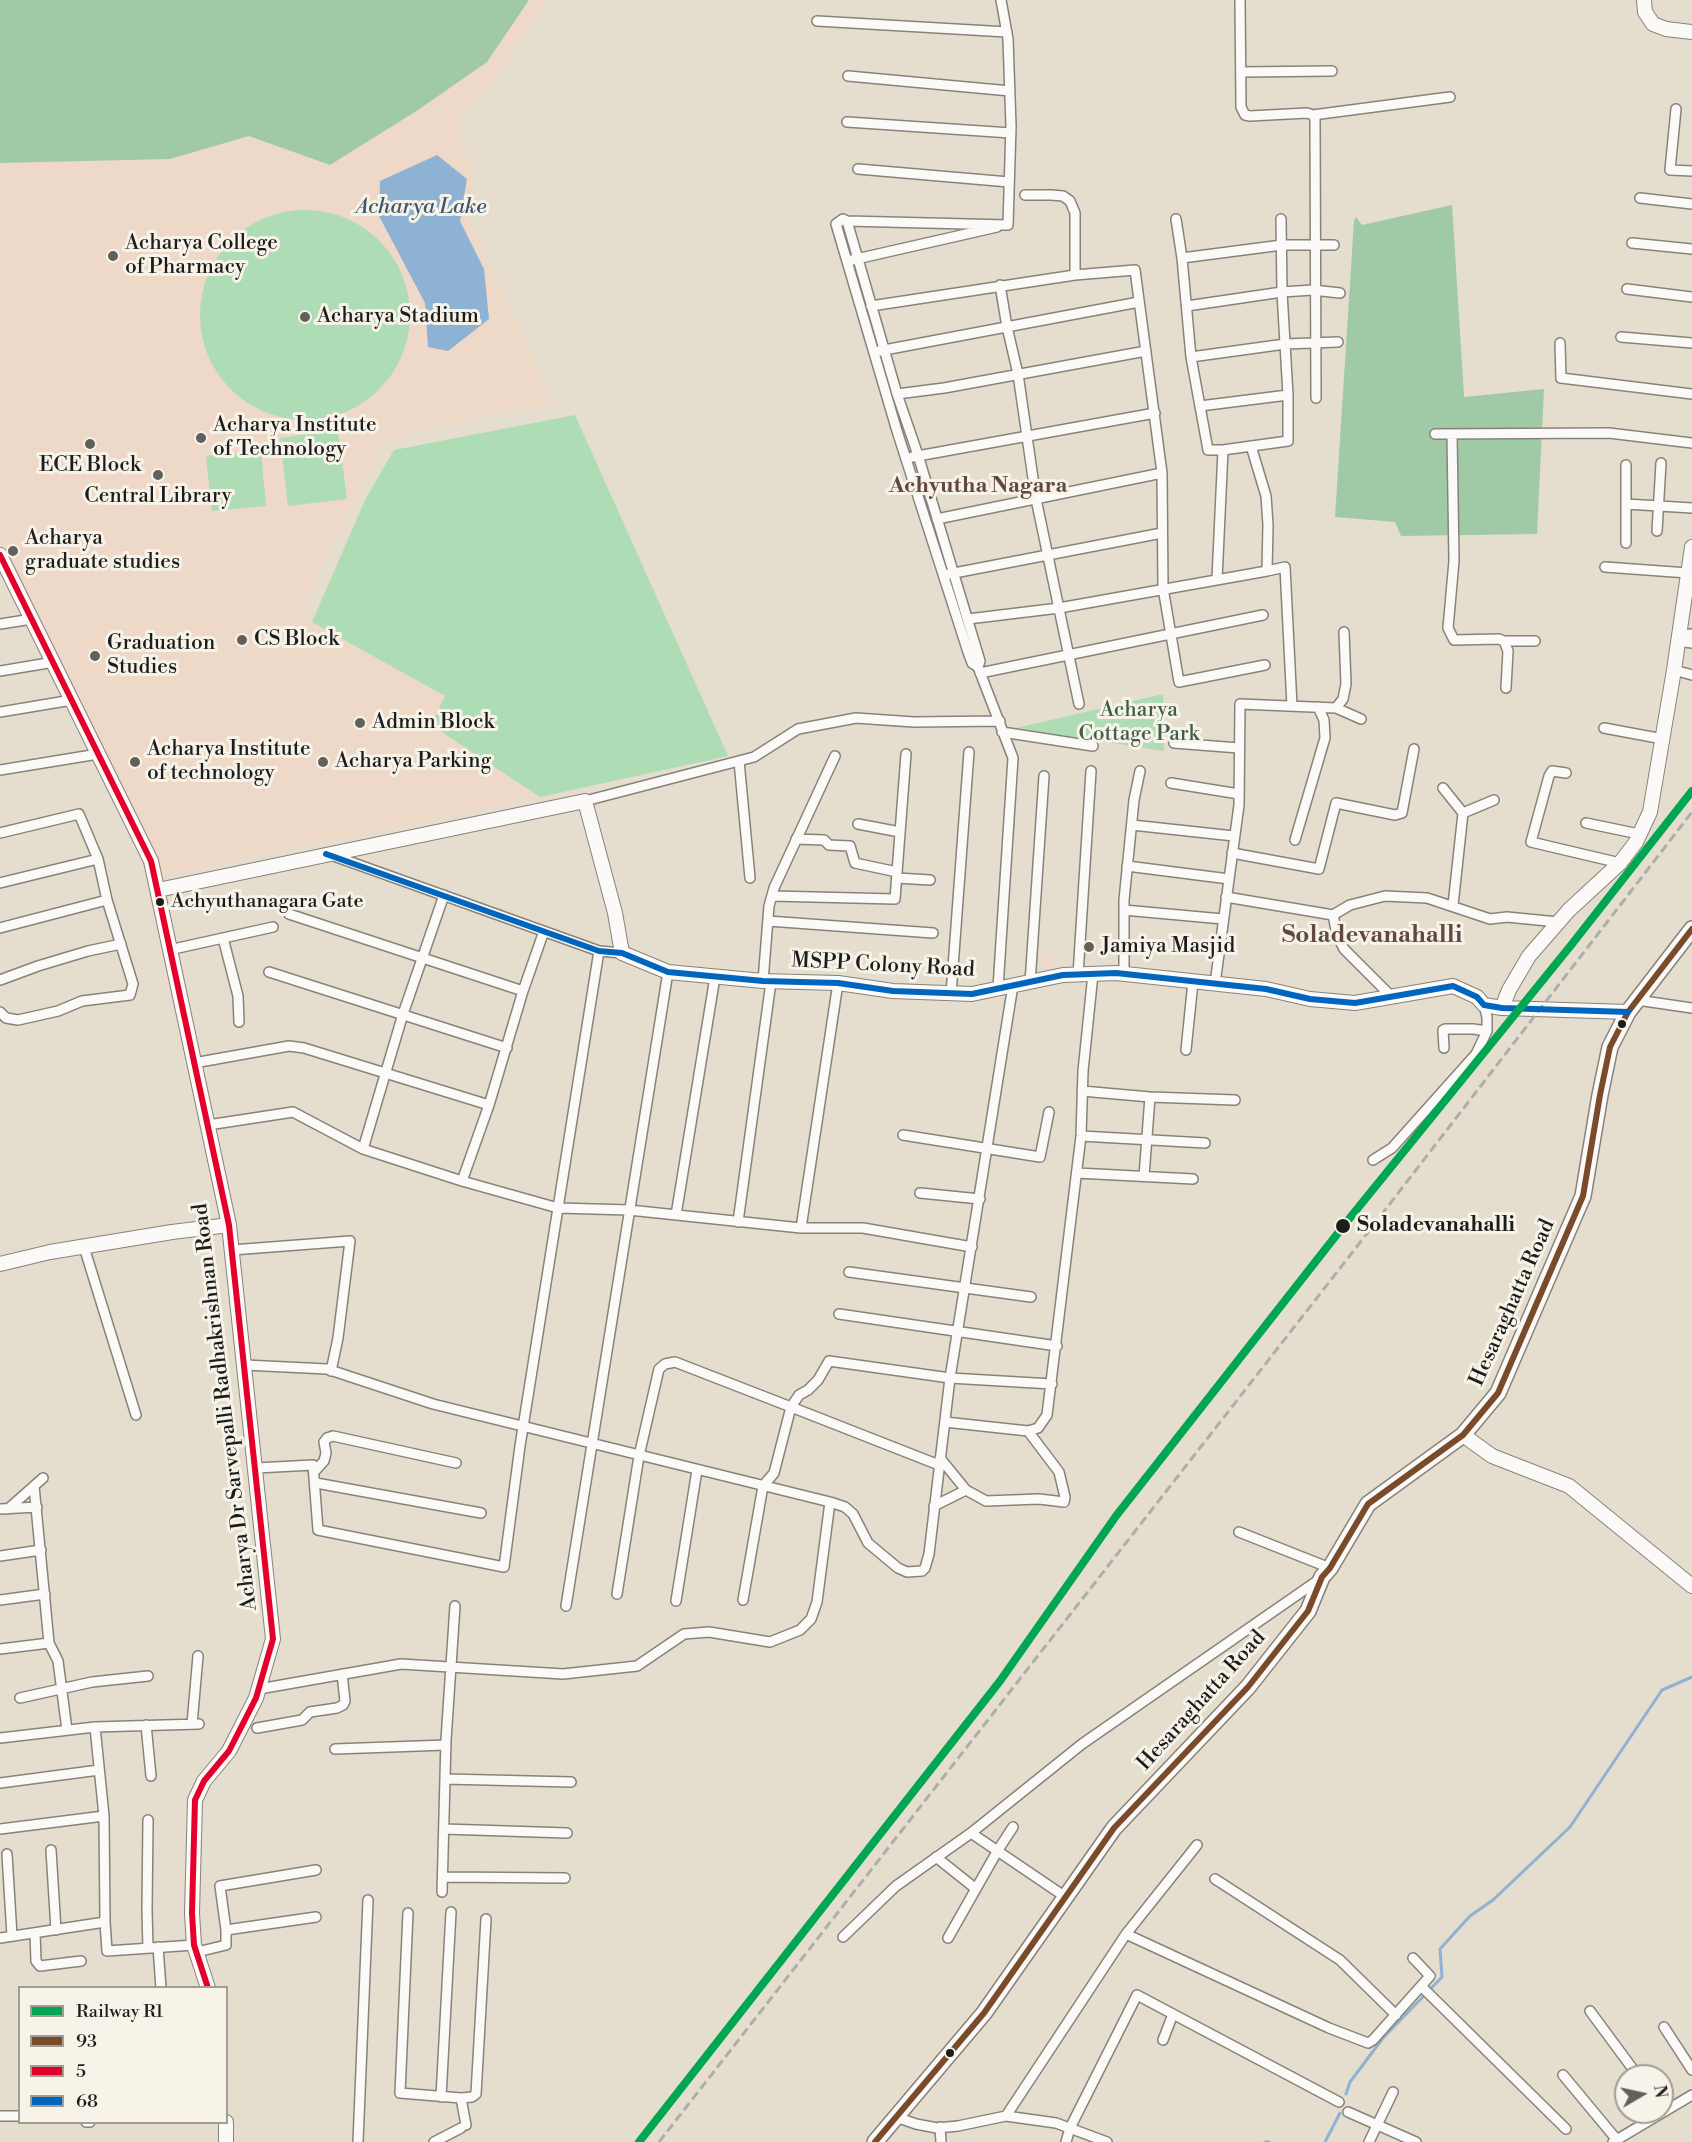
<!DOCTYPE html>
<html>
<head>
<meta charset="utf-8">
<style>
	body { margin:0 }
	#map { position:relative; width:1692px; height:2142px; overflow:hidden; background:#e5dece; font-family:"Libre Bodoni",serif }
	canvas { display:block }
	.legend { position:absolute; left:18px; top:1986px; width:210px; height:138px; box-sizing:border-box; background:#f7f3e8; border:2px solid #9f9d96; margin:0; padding:8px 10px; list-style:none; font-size:18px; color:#1c1c1c }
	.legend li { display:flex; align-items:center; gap:12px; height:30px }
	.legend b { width:30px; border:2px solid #9f9d96 }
	.north { position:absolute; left:1614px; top:2064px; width:60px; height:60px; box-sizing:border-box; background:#f7f3e8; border:2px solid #9f9d96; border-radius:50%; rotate:81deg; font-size:16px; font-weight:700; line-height:24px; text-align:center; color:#1c1c1c }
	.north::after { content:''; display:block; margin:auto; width:21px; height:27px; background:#62605a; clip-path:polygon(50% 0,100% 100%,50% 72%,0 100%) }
</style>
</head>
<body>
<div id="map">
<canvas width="1692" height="2142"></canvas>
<ul class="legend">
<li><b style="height:8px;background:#00a651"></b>Railway R1</li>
<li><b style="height:8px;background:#7a4b2a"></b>93</li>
<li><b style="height:8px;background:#e4002b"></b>5</li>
<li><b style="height:8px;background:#0065bd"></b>68</li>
</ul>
<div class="north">N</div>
</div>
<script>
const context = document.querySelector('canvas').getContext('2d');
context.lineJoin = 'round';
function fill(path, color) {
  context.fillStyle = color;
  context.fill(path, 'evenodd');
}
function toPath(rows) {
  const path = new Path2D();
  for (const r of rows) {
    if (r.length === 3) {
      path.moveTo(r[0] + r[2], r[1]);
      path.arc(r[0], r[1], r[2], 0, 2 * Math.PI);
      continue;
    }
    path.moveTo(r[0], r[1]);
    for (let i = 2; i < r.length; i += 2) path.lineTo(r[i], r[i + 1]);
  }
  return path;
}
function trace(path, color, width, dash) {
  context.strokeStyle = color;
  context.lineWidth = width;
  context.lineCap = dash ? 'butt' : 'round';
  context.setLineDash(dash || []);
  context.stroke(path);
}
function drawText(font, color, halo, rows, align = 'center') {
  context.font = font + ' "Libre Bodoni",serif';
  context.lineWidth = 6;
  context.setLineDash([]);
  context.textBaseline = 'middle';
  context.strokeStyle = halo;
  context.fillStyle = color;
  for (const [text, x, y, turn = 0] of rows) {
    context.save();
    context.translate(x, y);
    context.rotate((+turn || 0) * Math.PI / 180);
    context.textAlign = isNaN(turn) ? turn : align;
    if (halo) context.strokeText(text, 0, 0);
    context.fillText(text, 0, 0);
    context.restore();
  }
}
fill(toPath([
	[0,0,547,0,495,79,456,123,475,183,471,223,554,403,419,431,384,445,300,614,445,696,431,725,540,797,162,877,157,855,143,824,0,550],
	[1037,954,1054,955,1053,965,1036,964]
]), '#eed8c7');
fill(toPath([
	[305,315,105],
	[575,415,728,756,540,797,431,725,445,696,312,622,366,498,394,450],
	[338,430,347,499,288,506,280,438],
	[261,451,266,506,212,511,206,456],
	[1163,694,1164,751,1016,728]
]), '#aedcb4');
fill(toPath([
	[0,0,529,0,487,62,418,110,330,165,249,136,170,159,0,163],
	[1452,205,1464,397,1544,389,1537,534,1401,536,1395,522,1335,517,1354,221,1356,217,1362,225]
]), '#a0caa6');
fill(toPath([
	[437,155,467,179,460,221,484,269,489,319,448,351,428,347,425,303,379,216,380,181]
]), '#8eb2d4');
trace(toPath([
	[1346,2094,1350,2082,1383,2038,1442,1977,1440,1949,1470,1916,1493,1900,1570,1827,1662,1690,1692,1677],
	[1265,2142,1269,2142],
	[1325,2142,1340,2113]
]), '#8eb2d4', 3);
const street = toPath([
	[1001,0,1008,39,1011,126,1008,225],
	[1240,0,1241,107,1245,115,1250,116,1307,113,1313,115,1315,119,1316,398],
	[817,21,1007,32],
	[1241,72,1332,71],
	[848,76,1010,91],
	[1676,109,1670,170,1692,171],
	[1313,115,1450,97],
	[847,122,1011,133],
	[858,169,1009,182],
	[1025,195,1051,195,1063,196,1070,201,1075,213,1075,275],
	[1640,198,1692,204],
	[1176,219,1182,258,1191,357,1208,450,1223,450,1217,579],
	[847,221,897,394,918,455,980,661,978,667],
	[1632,243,1692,249],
	[1182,258,1282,245,1334,245],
	[852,260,997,227],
	[1000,285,1007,327,1018,374,1036,499,1079,704],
	[1627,289,1692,297],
	[871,306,1075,275,1135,270,1162,473,1163,588,1179,682,1265,665],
	[1187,306,1282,292,1313,290,1340,293],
	[1621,337,1692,343],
	[1560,343,1561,378,1692,394],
	[879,351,1139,302],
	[1191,357,1285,344,1338,342],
	[897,394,944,388,1146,351],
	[1200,406,1288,395],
	[1435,434,1609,433,1692,443],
	[1452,434,1454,561,1448,628,1454,640,1499,639,1504,641,1508,651,1506,688],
	[1251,446,1266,496,1268,525,1267,571,1285,567,1292,706],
	[1223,450,1288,441,1288,395,1282,292,1281,219],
	[912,457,1155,413],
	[1626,504,1692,508],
	[937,519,1162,473],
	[1657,531,1661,463],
	[1626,543,1626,465],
	[1605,567,1688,573],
	[949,574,1162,533],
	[968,619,1059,608,1267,571],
	[0,624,32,619],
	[1679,635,1692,634],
	[1504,641,1535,641],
	[1678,641,1692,643],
	[1674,670,1692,675],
	[0,671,54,662],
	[980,673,1263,615],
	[1336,708,1343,699,1346,684,1344,632],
	[0,712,72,700],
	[1604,728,1663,739],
	[1002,732,1093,746],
	[1174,743,1239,748],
	[739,761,750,878],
	[0,770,98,754],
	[1566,773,1552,771,1549,776,1531,842,1620,863],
	[1171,783,1239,794],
	[1443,788,1463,813],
	[585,801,754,757,798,729,856,718,914,722,1000,721],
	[1586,823,1639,834],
	[858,824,900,832],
	[1132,825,1234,836],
	[0,833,79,814,98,859,0,883],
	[796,839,824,840,829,845,850,846,855,863,897,872],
	[1295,840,1325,738,1324,720,1318,707],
	[1232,853,1319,869,1336,803,1395,815,1402,813,1414,749],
	[331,855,599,951,622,953],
	[1127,866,1229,879],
	[897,878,930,880],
	[772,896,895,899,906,754],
	[1226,897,1333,915,1350,905,1385,896,1427,898,1490,919,1507,917,1558,922],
	[1453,905,1463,813,1494,800],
	[1124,910,1223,919],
	[289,914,523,991],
	[1333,915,1337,935,1344,949,1391,996],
	[768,921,933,933],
	[0,928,107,900],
	[223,938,238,996,239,1022],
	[169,950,273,927],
	[269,972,507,1048],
	[1124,974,1124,900,1134,800,1140,771],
	[1078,975,1091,771],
	[0,980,38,966,88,951,121,944],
	[763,981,769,906,774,888,835,756],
	[1030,983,1044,776],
	[1215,984,1239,805,1240,704,1336,708,1361,719],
	[998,988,1013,758,978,667,972,663,968,652,897,431,836,224,843,219,847,221,1008,225],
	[951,994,969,752],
	[1637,1000,1692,1008],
	[0,1012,6,1018,18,1020,58,1011,82,1001,130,995,133,984,107,900,98,859],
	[1444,1048,1443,1030,1445,1029,1473,1029,1487,1031],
	[1186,1050,1193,982],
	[194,1063,289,1046,304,1048,489,1105],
	[1082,1091,1150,1097,1235,1100],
	[208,1125,293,1112,363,1149,462,1181,558,1208,629,1210,801,1228,863,1228,972,1247],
	[903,1135,1040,1157,1049,1112],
	[1081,1136,1205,1143],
	[363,1149,403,1014,444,895],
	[1373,1160,1392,1148,1476,1054,1487,1031,1487,1017,1484,1005],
	[1077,1173,1193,1179],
	[1144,1176,1150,1097],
	[462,1181,489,1105,523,991,544,931],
	[920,1193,980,1199],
	[676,1215,715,977],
	[738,1222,771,982],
	[801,1228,838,983],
	[84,1247,136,1415],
	[232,1250,350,1241,338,1338,331,1371],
	[849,1272,1031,1297],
	[839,1314,1057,1346],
	[245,1365,327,1369,433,1404,830,1502,817,1602,811,1619,800,1630,770,1642,709,1632,684,1634,637,1666,563,1674,401,1664,259,1689],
	[945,1422,1028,1431,1038,1428,1047,1415,1081,1136,1083,1071,1093,974],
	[940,1458,966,1490],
	[256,1468,313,1465,318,1530,504,1567,520,1446,599,951],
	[314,1472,324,1461,326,1453,324,1442,327,1438,333,1436,456,1463],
	[316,1483,481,1513],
	[34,1486,49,1643,58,1661,67,1730],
	[830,1502,845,1507,853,1514,868,1543,898,1568,907,1572,922,1571,925,1568,929,1554,950,1378,1013,985],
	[934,1506,966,1490,986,1501,1039,1499,1064,1502,1065,1497,1059,1472,1028,1431],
	[0,1509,37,1507],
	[8,1509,43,1478],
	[1239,1532,1330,1568],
	[0,1556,41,1550],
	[617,1594,639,1456,659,1369,665,1364,675,1362,791,1407,799,1395,808,1390,818,1380,829,1361,950,1378,1052,1384],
	[0,1600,45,1594],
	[743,1600,763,1486,774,1473,791,1407,939,1465],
	[676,1601,697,1470],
	[566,1606,668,972],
	[0,1649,49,1643],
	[20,1698,92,1682,148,1676],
	[192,1724,198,1656],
	[146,1725,151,1776],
	[95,1727,104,1816,105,1922,107,1951,194,1945],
	[257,1728,302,1720,310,1712,337,1708,343,1705,345,1701,342,1674],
	[0,1738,95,1727,199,1724],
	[335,1749,446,1745],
	[445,1779,571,1782],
	[0,1783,99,1770],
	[148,1820,147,1910,148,1948],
	[0,1829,104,1816],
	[444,1829,567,1833],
	[971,1833,1064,1896],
	[51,1850,56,1930],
	[7,1854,12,1936],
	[936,1857,976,1889],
	[443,1877,565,1878],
	[1215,1879,1340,1960,1396,2015],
	[442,1892,446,1740,455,1606],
	[408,1913,400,2093,461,2098],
	[226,1930,316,1917],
	[35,1933,36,1961,40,1966,81,1961],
	[1126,1934,1329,2028,1368,2043,1373,2040,1430,1976,1413,1958],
	[843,1937,896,1886,971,1833,1082,1744,1320,1579],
	[0,1938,105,1922],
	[948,1938,998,1850,1013,1827],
	[158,1947,161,1988],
	[197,1952,226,1945,226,1930,220,1886,316,1870],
	[1422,1987,1566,2129],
	[1590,2011,1638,2076],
	[1664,2027,1692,2070],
	[1163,2040,1173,2014],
	[1563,2075,1617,2140],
	[441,2097,451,1912],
	[1348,2112,1416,2142],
	[0,2116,20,2116],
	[1006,2116,1126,1934,1197,1845],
	[896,2117,916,2124,937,2128,958,2126,1006,2116,1056,2123,1107,2142],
	[86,2122,90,2122],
	[466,2125,461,2098,472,2097,476,2094,486,1919],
	[940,2127,941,2142],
	[358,2142,368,1900],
	[434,2142,461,2128],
	[1066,2142,1070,2128,1137,1995,1339,2102],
	[1369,2142,1393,2092],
	[1613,2142,1692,2095]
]);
const secondary = toPath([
	[1644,0,1645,12,1653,24,1666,29,1692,32],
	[0,555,151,861,229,1225,273,1639,256,1698,229,1751,204,1781,195,1800,192,1913,194,1945,208,1988],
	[158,890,585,801,615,913,622,953,668,972,763,981,838,983,893,991,972,994,1063,975,1116,973,1266,989,1310,999,1355,1003,1453,986,1477,997,1484,1005,1502,1008,1628,1012],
	[1502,1008,1509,990,1529,956,1569,910,1620,863,1636,842,1650,812,1674,670,1692,547],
	[0,1264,50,1252,172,1232,229,1225],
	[1463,1435,1492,1456,1569,1486,1692,1586],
	[226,2122,226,2142]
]);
const primary = toPath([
	[875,2142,984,2013,1114,1828,1248,1687,1308,1611,1322,1577,1330,1568,1368,1504,1463,1435,1498,1393,1583,1196,1600,1095,1610,1047,1628,1012,1692,929]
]);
trace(street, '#87837b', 12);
trace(secondary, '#87837b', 16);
trace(primary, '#87837b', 18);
trace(street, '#fbfaf8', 9);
trace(secondary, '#fbfaf8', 14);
trace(primary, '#fbfaf8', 15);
trace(toPath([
	[659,2142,1355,1249,1692,812]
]), '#aeadaa', 3, [9, 4.5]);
trace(toPath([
	[875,2142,984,2013,1114,1828,1248,1687,1308,1611,1322,1577,1330,1568,1368,1504,1463,1435,1498,1393,1583,1196,1600,1095,1610,1047,1628,1012,1692,929]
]), '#7a4b2a', 6);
trace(toPath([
	[0,555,151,861,229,1225,273,1639,256,1698,229,1751,204,1781,195,1800,192,1913,194,1945,208,1988]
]), '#e4002b', 6);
trace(toPath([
	[326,854,599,951,622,953,668,972,763,981,838,983,893,991,972,994,1063,975,1116,973,1266,989,1310,999,1355,1003,1453,986,1477,997,1484,1005,1502,1008,1628,1012]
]), '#0065bd', 6);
trace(toPath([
	[639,2142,1000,1681,1116,1516,1349,1219,1572,944,1692,791]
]), '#00a651', 8);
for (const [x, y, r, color] of [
	[113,256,6,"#62605a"],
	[305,317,6,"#62605a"],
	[201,438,6,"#62605a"],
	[90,444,6,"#62605a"],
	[158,475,6,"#62605a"],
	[13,551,6,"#62605a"],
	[242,640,6,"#62605a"],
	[95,656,6,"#62605a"],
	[360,723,6,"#62605a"],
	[135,762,6,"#62605a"],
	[323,762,6,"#62605a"],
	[160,902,5,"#1c1c1c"],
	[1089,947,6,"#62605a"],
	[1622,1024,5,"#1c1c1c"],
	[1343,1226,8,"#1c1c1c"],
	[950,2053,5,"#1c1c1c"]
]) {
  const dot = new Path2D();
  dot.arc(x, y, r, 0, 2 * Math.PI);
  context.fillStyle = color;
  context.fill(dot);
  trace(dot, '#f7f3e8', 2);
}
drawText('20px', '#1c1c1c', '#f7f3e8', [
	["Achyuthanagara Gate",171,902]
], 'left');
drawText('21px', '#1c1c1c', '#f7f3e8', [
	["Acharya College",125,244],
	["of Pharmacy",125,268],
	["Acharya Stadium",317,317],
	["Acharya Institute",213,426],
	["of Technology",213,450],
	["ECE Block",90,466,"center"],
	["Central Library",158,497,"center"],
	["Acharya",25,539],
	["graduate studies",25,563],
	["CS Block",254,640],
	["Graduation",107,644],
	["Studies",107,668],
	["Admin Block",372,723],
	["Acharya Institute",147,750],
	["of technology",147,774],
	["Acharya Parking",335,762],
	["Jamiya Masjid",1101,947]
], 'left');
drawText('21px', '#3f5e4a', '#f7f3e8', [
	["Acharya",1139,711],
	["Cottage Park",1139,735]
]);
drawText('21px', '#1c1c1c', '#f7f3e8', [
	["MSPP Colony Road",883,966,3],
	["Hesaraghatta Road",1513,1303,-66],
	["Acharya Dr Sarvepalli Radhakrishnan Road",226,1407,-97],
	["Hesaraghatta Road",1202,1701,-48]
]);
drawText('bold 21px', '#1c1c1c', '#f7f3e8', [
	["Soladevanahalli",1357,1226]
], 'left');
drawText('italic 22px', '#3e5770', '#f7f3e8', [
	["Acharya Lake",421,208]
]);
drawText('bold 22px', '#624843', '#f7f3e8', [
	["Achyutha Nagara",978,487]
]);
drawText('bold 24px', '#624843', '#f7f3e8', [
	["Soladevanahalli",1372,936]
]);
</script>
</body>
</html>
